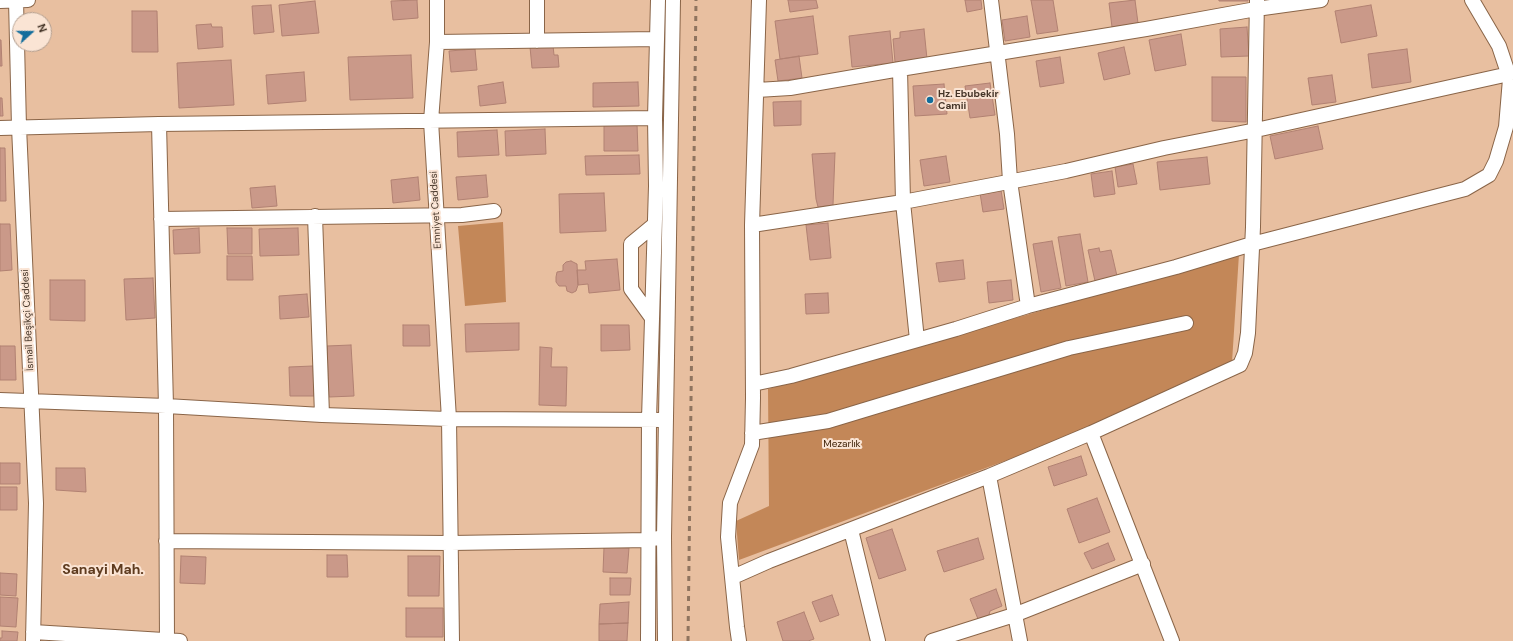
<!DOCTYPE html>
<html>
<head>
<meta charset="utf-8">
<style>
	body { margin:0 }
	#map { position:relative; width:1513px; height:641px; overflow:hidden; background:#e8bfa0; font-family:"DM Sans",sans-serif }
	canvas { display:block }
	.north { position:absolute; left:12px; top:12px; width:40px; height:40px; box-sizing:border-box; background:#fae4d4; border:1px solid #b29e8f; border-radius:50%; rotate:69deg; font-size:11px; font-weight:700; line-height:16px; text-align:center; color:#453528 }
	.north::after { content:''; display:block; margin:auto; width:14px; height:18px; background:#126d9c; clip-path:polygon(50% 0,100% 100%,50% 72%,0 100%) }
</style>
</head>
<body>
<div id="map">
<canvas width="1513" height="641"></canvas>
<div class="north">N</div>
</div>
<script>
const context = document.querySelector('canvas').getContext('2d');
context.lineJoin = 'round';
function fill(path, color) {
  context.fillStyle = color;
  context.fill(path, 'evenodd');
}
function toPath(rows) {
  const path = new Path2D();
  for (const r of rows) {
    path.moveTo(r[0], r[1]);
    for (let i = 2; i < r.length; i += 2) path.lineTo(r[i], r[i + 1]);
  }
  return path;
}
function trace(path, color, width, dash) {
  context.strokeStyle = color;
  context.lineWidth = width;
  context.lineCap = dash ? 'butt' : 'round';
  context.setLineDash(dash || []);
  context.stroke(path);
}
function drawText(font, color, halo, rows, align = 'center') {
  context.font = font + ' "DM Sans",sans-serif';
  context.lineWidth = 4;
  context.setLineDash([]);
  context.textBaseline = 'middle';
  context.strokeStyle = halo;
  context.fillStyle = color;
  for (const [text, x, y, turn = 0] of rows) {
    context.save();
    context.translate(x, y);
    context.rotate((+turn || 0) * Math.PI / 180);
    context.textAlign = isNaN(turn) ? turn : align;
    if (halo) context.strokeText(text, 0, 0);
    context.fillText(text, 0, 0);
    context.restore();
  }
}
fill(toPath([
	[503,222,506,302,465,306,458,226],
	[1239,254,1232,362,1061,440,739,560,736,521,769,506,768,389]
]), '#c38758');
const building = toPath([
	[417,0,418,18,393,20,391,1,417,0],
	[788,0,816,0,818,8,790,12,788,0],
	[965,0,981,0,982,9,967,12,965,0],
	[1031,0,1053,0,1058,31,1037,34,1031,0],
	[1135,0,1138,23,1112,27,1109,3,1135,0],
	[1219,0,1248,0,1248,1,1219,1,1219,0],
	[315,1,319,33,282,36,279,5,315,1],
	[271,5,274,32,254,34,252,6,271,5],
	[1371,5,1377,36,1341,43,1335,11,1371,5],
	[132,11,157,11,158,52,132,52,132,11],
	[813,16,818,54,780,59,775,21,813,16],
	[1027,16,1030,37,1005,41,1002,20,1027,16],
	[211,24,212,27,222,27,223,47,198,49,196,25,211,24],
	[1247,27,1249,56,1221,57,1220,29,1247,27],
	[924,29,927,59,895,62,893,39,900,38,900,32,924,29],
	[890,31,893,63,852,67,849,36,890,31],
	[1181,34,1186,65,1155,71,1149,40,1181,34],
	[0,40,1,40,2,66,0,66,0,40],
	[553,45,554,55,558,55,559,67,532,68,530,47,553,45],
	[1124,47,1130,74,1104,80,1098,53,1124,47],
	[475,49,477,70,451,72,449,51,475,49],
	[1407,49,1411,82,1372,88,1368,54,1407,49],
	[411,55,413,98,350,100,348,57,411,55],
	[799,56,802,78,778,81,775,60,799,56],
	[1060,57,1064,83,1040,87,1036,61,1060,57],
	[231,60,234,105,179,108,177,63,231,60],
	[304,72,306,101,268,104,266,75,304,72],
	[1332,75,1336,102,1312,105,1308,78,1332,75],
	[1212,77,1246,77,1246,122,1212,121,1212,77],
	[503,82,506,103,480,106,478,86,503,82],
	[638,82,639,106,593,107,593,83,638,82],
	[990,83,995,115,970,118,965,86,990,83],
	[944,84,947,114,915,116,913,86,944,84],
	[0,98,2,98,3,116,0,116,0,98],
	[801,101,801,125,774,126,773,102,801,101],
	[604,124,637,124,638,151,604,151,604,124],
	[1318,126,1323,149,1275,159,1270,136,1318,126],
	[545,129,546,154,506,156,505,131,545,129],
	[497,130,499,155,458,157,457,132,497,130],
	[0,148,5,148,6,201,0,201,0,148],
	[835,153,833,205,818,207,816,199,812,154,835,153],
	[639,155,640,174,586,175,585,156,639,155],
	[946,156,950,182,924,186,920,160,946,156],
	[1207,157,1210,184,1160,190,1157,162,1207,157],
	[1133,164,1137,184,1118,187,1115,167,1133,164],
	[1112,171,1115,194,1094,197,1091,174,1112,171],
	[486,175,488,197,458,200,456,177,486,175],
	[418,177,420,200,393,203,391,180,418,177],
	[275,186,277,206,252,208,250,188,275,186],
	[1001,190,1004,209,983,212,980,193,1001,190],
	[604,193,606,231,560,233,559,194,604,193],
	[828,223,831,258,810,260,806,225,828,223],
	[0,224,10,224,12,270,0,271,0,224],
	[199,228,200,253,174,254,173,230,199,228],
	[227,228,252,228,252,254,228,254,227,228],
	[298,228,299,255,260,256,259,229,298,228],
	[1080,234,1088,282,1066,286,1058,237,1080,234],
	[1052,241,1061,288,1041,292,1033,244,1052,241],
	[1099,248,1100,252,1111,250,1117,276,1095,281,1088,250,1099,248],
	[227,256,252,256,253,280,227,280,227,256],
	[617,259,620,290,589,293,588,284,578,285,577,270,586,270,585,261,617,259],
	[963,260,965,279,939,282,936,263,963,260],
	[571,261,577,264,578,285,576,291,572,293,567,291,566,286,559,286,556,282,556,277,557,272,563,271,563,265,566,262,571,261],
	[153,278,155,318,126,320,124,279,153,278],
	[50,280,85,280,85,321,50,320,50,280],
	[1011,280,1013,300,989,303,987,282,1011,280],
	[828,293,829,313,806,314,805,294,828,293],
	[307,294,309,317,280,319,279,296,307,294],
	[519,323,519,350,466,352,465,324,519,323],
	[403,325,429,325,430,346,403,346,403,325],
	[601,325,629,325,630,350,601,351,601,325],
	[351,345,354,396,329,397,327,346,351,345],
	[0,346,15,346,16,380,0,380,0,346],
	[540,347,552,348,551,367,567,367,566,406,539,405,540,347],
	[313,366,314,396,290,396,289,367,313,366],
	[1081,456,1087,475,1054,486,1048,467,1081,456],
	[0,463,20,463,20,484,0,484,0,463],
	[56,468,85,468,86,492,56,490,56,468],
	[0,487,17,487,17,510,0,510,0,487],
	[1097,498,1110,532,1079,543,1067,509,1097,498],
	[892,529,906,570,879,579,866,538,892,529],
	[978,538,984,559,944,572,937,551,978,538],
	[1108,543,1115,560,1092,569,1084,553,1108,543],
	[604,547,629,548,627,573,603,572,604,547],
	[327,555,347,555,348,577,327,577,327,555],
	[181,556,206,557,205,584,180,583,181,556],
	[408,556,440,556,439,596,408,596,408,556],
	[0,573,17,574,16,596,0,595,0,573],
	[610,578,631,578,630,595,610,595,610,578],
	[996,589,1002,606,990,611,989,615,978,619,970,599,996,589],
	[832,595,839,615,820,622,812,602,832,595],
	[0,597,18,598,16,627,0,626,0,597],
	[629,602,628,623,599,624,600,604,629,602],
	[406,608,443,608,443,637,406,637,406,608],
	[804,612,814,639,808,641,783,641,777,622,804,612],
	[628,623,627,641,599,641,599,624,628,623],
	[2,631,18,632,17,641,0,641,0,638,2,638,2,631]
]);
fill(building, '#ca9989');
trace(building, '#b18172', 1);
const minor = toPath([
	[16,0,19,127,36,503,33,641],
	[437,0,437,42,431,121,449,419,452,641],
	[537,0,537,41],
	[991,0,1007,134,1010,181,1028,306],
	[0,1,28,0],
	[437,42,657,39],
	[900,69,903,202,917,340],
	[757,90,790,88,900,69,1146,29,1256,9,1321,0],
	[159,124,166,406,167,641],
	[0,128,159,124,655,118],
	[315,216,322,415],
	[161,219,462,215,494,211],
	[752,225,903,202,1066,171,1164,148,1256,130,1509,74],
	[652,318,631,289,631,244,654,225],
	[753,384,791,376,956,329,1028,306,1176,267,1252,244,1465,189,1489,175,1496,161,1506,127,1510,79,1499,46,1472,0],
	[0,400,166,406,322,415,449,419,666,420],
	[752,433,828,421,1069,348,1186,323],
	[1091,433,1172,641],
	[989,476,1020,641],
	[851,530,878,641],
	[166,541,451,543,649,540,658,538],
	[733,577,769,561,989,476,1091,433,1240,365,1245,353,1248,333,1253,227,1257,0],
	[33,632,180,641],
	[648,641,649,419,656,186,655,118,658,0],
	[665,641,664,537,673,0],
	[739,641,737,627,728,537,730,503,752,445,753,398,752,225,759,0],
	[932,641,1014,615,1143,564]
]);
trace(minor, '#8a6548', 16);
trace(minor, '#fff', 14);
trace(toPath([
	[688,641,696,0]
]), '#8f745f', 3, [5, 5]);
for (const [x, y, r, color] of [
	[930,100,4,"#126d9c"]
]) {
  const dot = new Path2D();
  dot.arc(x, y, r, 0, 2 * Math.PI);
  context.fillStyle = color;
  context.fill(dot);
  trace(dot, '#fae4d4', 1.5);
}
drawText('bold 10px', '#453528', '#fae4d4', [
	["Hz. Ebubekir",938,94],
	["Camii",938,106]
], 'left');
drawText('10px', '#453528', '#fae4d4', [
	["Emniyet Caddesi",436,210,-93],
	["İsmail Beşikçi Caddesi",28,320,-93]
]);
drawText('10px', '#3f2208', '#fae4d4', [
	["Mezarlık",842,444]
]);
drawText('bold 14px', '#5e3b1f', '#fae4d4', [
	["Sanayi Mah.",103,570]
]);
</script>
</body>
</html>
